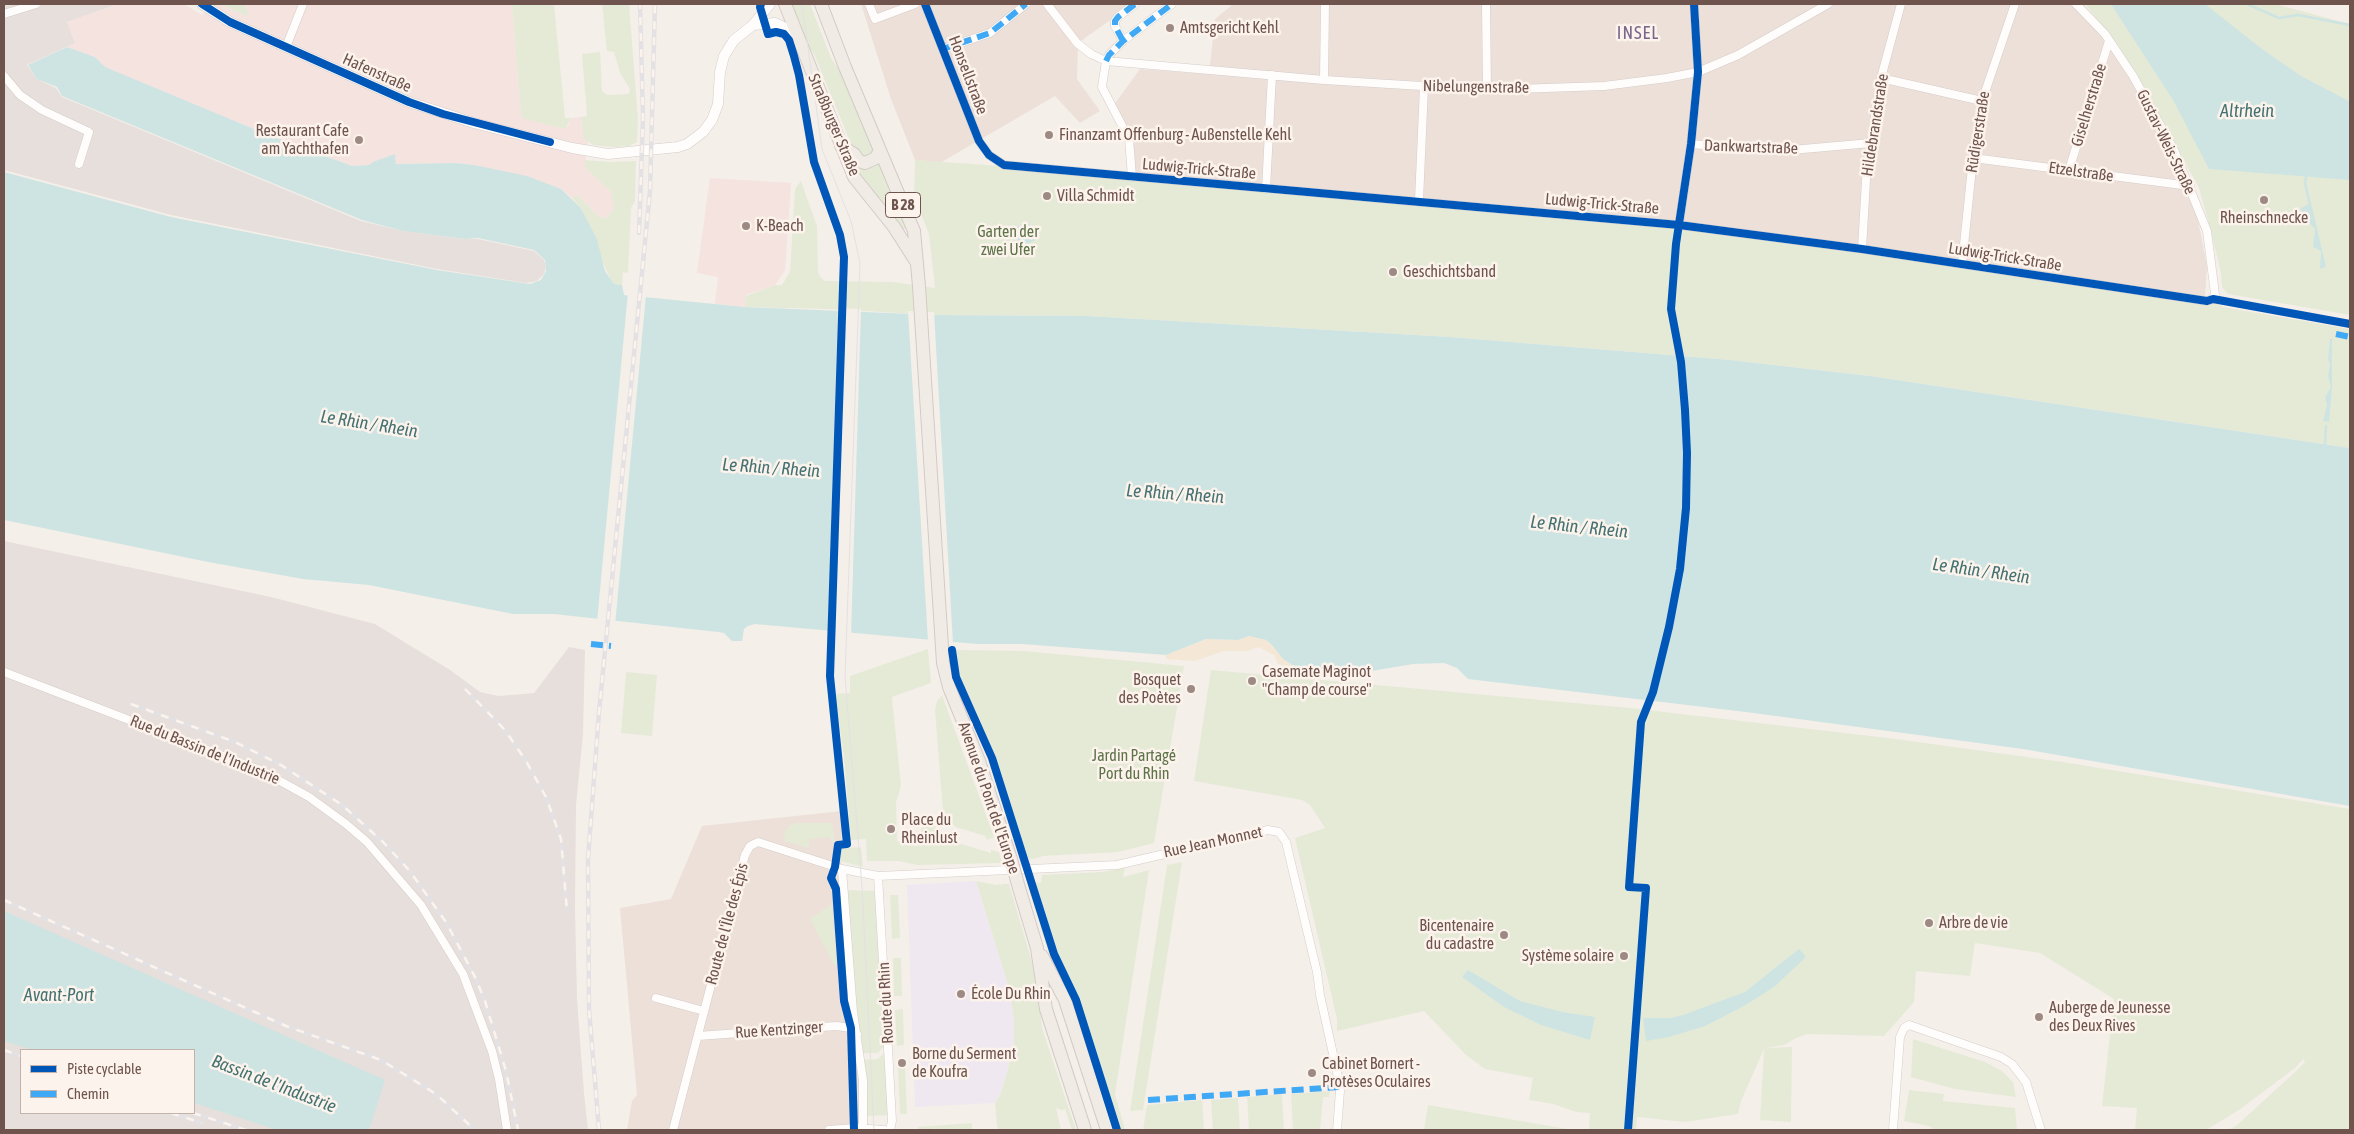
<!DOCTYPE html>
<html>
<head>
<meta charset="utf-8">
<style>
	body { margin:0 }
	#map { position:relative; width:2354px; height:1134px; overflow:hidden; background:#f5efea; font-family:"Asap Condensed",sans-serif }
	canvas { display:block }
	.frame { position:absolute; inset:0; border:5px solid #6f544e; pointer-events:none }
	.legend { position:absolute; left:20px; top:1049px; width:175px; height:65px; box-sizing:border-box; background:#fcf3ec; border:1px solid #c4b3ad; margin:0; padding:6px 9px; list-style:none; font-size:15px; color:#6f544e }
	.legend li { display:flex; align-items:center; gap:10px; height:25px }
	.legend b { width:25px; border:1px solid #c4b3ad }
</style>
</head>
<body>
<div id="map">
<canvas width="2354" height="1134"></canvas>
<div class="frame"></div>
<ul class="legend">
<li><b style="height:6px;background:#0057b8"></b>Piste cyclable</li>
<li><b style="height:6px;background:#3fa9f5"></b>Chemin</li>
</ul>
</div>
<script>
const context = document.querySelector('canvas').getContext('2d');
context.lineJoin = 'round';
function fill(path, color) {
  context.fillStyle = color;
  context.fill(path, 'evenodd');
}
function toPath(rows) {
  const path = new Path2D();
  for (const r of rows) {
    path.moveTo(r[0], r[1]);
    for (let i = 2; i < r.length; i += 2) path.lineTo(r[i], r[i + 1]);
  }
  return path;
}
function trace(path, color, width, dash) {
  context.strokeStyle = color;
  context.lineWidth = width;
  context.lineCap = dash ? 'butt' : 'round';
  context.setLineDash(dash || []);
  context.stroke(path);
}
function drawText(font, color, halo, rows, align = 'center') {
  context.font = font + ' "Asap Condensed",sans-serif';
  context.lineWidth = 5;
  context.setLineDash([]);
  context.textBaseline = 'middle';
  context.strokeStyle = halo;
  context.fillStyle = color;
  for (const [text, x, y, turn = 0] of rows) {
    context.save();
    context.translate(x, y);
    context.rotate((+turn || 0) * Math.PI / 180);
    context.textAlign = isNaN(turn) ? turn : align;
    if (halo) context.strokeText(text, 0, 0);
    context.fillText(text, 0, 0);
    context.restore();
  }
}
fill(toPath([
	[861,4,1133,4,1078,43,1077,79,1100,111,1080,123,1055,96,940,163,915,160,891,99],
	[1230,4,2078,4,2097,26,2144,100,2175,163,2197,215,2207,266,2205,296,1855,247,1129,173,1128,134,1113,106,1140,69,1209,74,1215,19,1231,6],
	[842,811,841,890,865,1130,627,1130,632,1101,637,1095,620,908,671,899,702,826]
]), '#ede0d9');
fill(toPath([
	[118,4,184,4,202,15,211,4,221,4,246,16,248,16,246,4,512,4,521,116,568,126,571,118,581,117,583,136,588,143,585,167,611,192,614,208,607,218,599,217,578,195,572,198,561,189,474,165,456,163,396,164,395,155,369,165,352,166,266,134,104,67,95,57,67,47,75,42,67,22],
	[710,178,791,183,785,270,775,285,746,295,745,307,715,304,718,277,697,273]
]), '#f4e3df');
fill(toPath([
	[4,4,118,4,67,22,75,43,27,65,37,79,56,88,62,97,361,221,403,231,466,239,478,239,534,251,544,260,546,267,544,274,537,281,526,283,437,269,171,215,4,170],
	[4,541,271,597,375,624,450,670,480,692,498,696,534,693,569,647,585,650,583,735,576,805,575,909,577,999,584,1093,588,1130,4,1130],
	[21,1050,194,1050,194,1113,21,1113]
]), '#e7dfdb');
fill(toPath([
	[976,881,1009,988,1014,1018,1014,1043,1008,1069,1001,1093,995,1103,915,1107,907,885]
]), '#f0e8f0');
fill(toPath([
	[221,4,246,4,248,16,246,16],
	[512,4,554,4,565,118,571,118,565,129,525,119,521,116],
	[602,4,629,4,638,120,637,142,629,146,614,147,593,145,585,140,583,136,581,117,587,116,582,54,600,52,602,91,607,95,628,94,630,92,629,87,620,73,614,52,607,51],
	[790,4,810,4,831,58,843,75,874,148,872,153,863,158,854,151,814,54,804,42],
	[2085,4,2275,4,2350,24,2350,315,2228,294,2222,287,2221,273,2211,231,2199,188,2137,76,2113,39],
	[585,160,610,162,636,161,635,201,631,208,628,273,623,272,622,285,614,284,611,281,580,207,572,198,578,195,599,217,607,218,614,208,611,192,585,167],
	[915,160,1183,179,1425,202,1855,247,2205,296,2223,307,2350,329,2350,448,1870,376,1730,360,1450,337,1087,316,937,315,827,309,745,307,746,296,775,285,782,285,790,272,795,189,801,181,817,226,818,272,821,278,825,281,892,282,935,288,929,234,914,196],
	[880,163,906,227,904,230,872,193,856,168,868,169],
	[928,649,931,683,892,697,901,786,896,802,897,841,915,846,948,840,991,853,991,850,999,852,1002,863,917,865,899,861,867,861,866,839,851,840,844,757,835,694,850,693,850,676],
	[954,650,1024,651,1184,666,1154,843,1118,852,1043,856,1034,859,1025,858,992,758,956,677],
	[1211,670,1630,708,1896,739,2063,762,2350,809,2350,1130,2228,1130,2236,1126,2294,1073,2305,1062,2303,1059,2295,1068,2239,1110,2206,1130,2135,1130,2137,1108,2102,1106,2114,999,2040,953,1975,943,1970,976,1916,971,1914,1002,1884,1036,1808,1034,1796,1038,1784,1045,1765,1048,1792,1047,1791,1122,1760,1120,1764,1049,1741,1101,1738,1114,1685,1122,1637,1117,1636,1130,1589,1130,1590,1113,1576,1112,1553,1104,1529,1100,1533,1078,1485,1069,1466,1055,1424,1011,1337,1031,1337,1019,1295,838,1325,828,1310,805,1302,800,1194,781],
	[626,672,657,675,652,736,621,733],
	[942,695,994,837,987,840,985,836,956,827,948,821,943,812,935,710,937,701],
	[929,818,937,829,948,837,915,844,926,819],
	[796,823,832,823,835,842,831,842,830,837,809,839,809,848,784,841,785,831,790,825],
	[861,847,863,867,840,861,839,849],
	[1182,862,1143,1110,1130,1111,1167,865],
	[1125,868,1123,877,1149,870,1115,1094,1125,1130,1119,1130,1078,1002,1058,959,1035,882,1041,883,1042,875,1102,872],
	[976,881,996,885,1000,884,1002,887,1001,884,1009,884,1037,979,1042,1028,1076,1130,1072,1130,1065,1109,1062,1110,1056,1108,1061,1130,999,1130,997,1126,995,1103,1001,1093,1008,1069,1014,1043,1014,1018,1009,988],
	[1028,887,1032,887,1055,966,1075,1007,1114,1130,1112,1130,1053,967],
	[847,890,875,891,881,941,885,1045,878,1053,862,1053,856,1013],
	[890,895,898,895,900,938,892,939],
	[832,904,837,965,834,965,810,919],
	[893,958,901,958,902,996,894,996],
	[903,1009,904,1045,897,1046,895,1010],
	[1913,1039,1985,1062,2002,1071,2013,1082,2016,1097,1955,1089,1911,1077],
	[886,1051,889,1115,865,1116,863,1060,878,1059],
	[898,1067,905,1067,907,1114,900,1114],
	[1909,1090,1944,1094,1943,1101,2015,1108,2017,1130,1935,1130,1929,1126,1904,1121],
	[1330,1091,1329,1097,1323,1097,1320,1130,1293,1130,1291,1094],
	[1282,1094,1284,1130,1249,1130,1247,1097],
	[1238,1098,1240,1130,1213,1130,1211,1100],
	[1202,1100,1204,1130,1143,1130,1147,1105],
	[1428,1105,1573,1130,1424,1130],
	[972,1123,972,1130,936,1130,934,1128,931,1130,919,1130,918,1127]
]), '#e5ead7');
fill(toPath([
	[1249,636,1266,640,1272,645,1283,659,1300,670,1278,664,1274,655,1259,647,1247,651,1224,651,1194,661,1166,659,1166,655,1207,639,1238,640]
]), '#f4e7d6');
fill(toPath([
	[2111,4,2205,4,2262,49,2301,76,2349,101,2350,180,2209,169,2173,100],
	[67,47,95,57,105,67,266,134,352,166,369,165,373,162,395,154,396,164,456,163,474,165,527,176,561,189,580,207,597,239,605,271,614,284,622,285,624,295,745,307,937,315,1087,316,1450,337,1730,360,1870,376,2350,448,2350,806,2023,749,1746,712,1468,679,1457,668,1444,663,1413,664,1348,675,1300,670,1283,659,1272,645,1266,640,1249,636,1238,640,1206,639,1166,655,1022,644,977,644,755,624,748,626,744,629,742,641,732,641,724,633,718,632,554,614,513,614,369,585,303,579,208,562,4,520,4,172,171,217,437,270,530,284,541,280,546,271,545,260,534,250,478,238,466,239,403,231,362,220,62,96,57,87,37,79,28,65],
	[2311,203,2326,267,2320,269,2321,251,2313,247,2315,229,2302,215,2301,208],
	[1028,222,1037,239,1019,248,1011,230],
	[2330,339,2332,339,2332,388,2329,422,2323,421,2327,405,2325,397,2331,387,2328,376,2330,364,2328,359],
	[4,911,385,1080,369,1130,277,1130,194,1103,194,1050,33,1050,4,1041],
	[1799,949,1806,957,1774,987,1744,1006,1705,1026,1669,1037,1646,1041,1643,1018,1671,1018,1683,1015,1745,992],
	[1468,970,1520,1001,1562,1012,1595,1017,1590,1040,1541,1025,1504,1007,1462,977]
]), '#cee4e2');
fill(toPath([
	[628,292,646,295,615,625,597,622],
	[838,308,861,309,851,635,828,633],
	[908,311,934,312,953,644,928,641]
]), '#f5efea');
trace(toPath([
	[2247,4,2279,18,2298,15,2350,25],
	[2306,177,2305,183,2310,205],
	[2325,444,2326,426]
]), '#cee4e2', 2.5);
const minor = toPath([
	[869,4,875,19,915,4],
	[925,4,979,141,989,155,1004,165,1679,225,1862,249,2207,301,2213,299,2215,294,2207,231,2174,150,2133,76,2105,34,2076,4],
	[1047,4,1077,43,1091,54,1106,61,1324,80,1487,90,1604,86,1667,78,1698,72,1738,55,1828,4],
	[1486,4,1487,90],
	[4,14,36,4],
	[1123,41,1115,26,1115,21,1118,17,1135,4],
	[286,47,303,4],
	[943,49,990,33,1026,4],
	[4,76,20,95,42,110,89,132,79,164],
	[1881,78,1982,101],
	[1324,80,1325,4],
	[1691,144,1780,151,1871,143],
	[1973,158,2190,186],
	[2069,170,2109,41],
	[1132,177,1129,139,1102,87,1106,61,1109,55,1123,41,1172,4],
	[1266,189,1272,75],
	[1419,200,1424,87],
	[1679,225,1691,144,1698,72,1694,4],
	[1862,249,1866,180,1875,116,1881,78,1901,4],
	[1962,264,1973,158,1982,101,2015,4],
	[4,672,262,771,309,797,346,824,367,842,421,905,463,974,492,1051,499,1079,507,1130],
	[842,869,853,1012,863,1080,863,1129],
	[878,876,888,1048,892,1121,890,1130],
	[656,998,704,1011],
	[698,1036,836,1026,851,1028,857,1034],
	[673,1130,745,855,750,846,758,842,842,869,878,876,1117,865,1268,830,1279,832,1286,842,1317,972,1320,995,1337,1072,1340,1091,1337,1130],
	[829,1130,855,1128,884,1130],
	[1893,1130,1900,1037,1904,1028,1909,1025,2001,1057,2012,1064,2026,1082,2041,1130]
]);
const tertiary = toPath([
	[202,4,230,22,409,102,474,123,572,148,608,154,678,147,687,144,703,132,712,120,718,104,720,72,724,56,734,40,753,25,770,4],
	[753,25,775,23,795,33]
]);
const primary = toPath([
	[785,4,854,177,894,227,915,260],
	[821,4,845,67,914,231,919,286,943,663,949,687,979,761,1011,859],
	[841,146,854,154,859,161,865,163,876,158,880,150],
	[1019,888,1037,948,1046,1009,1085,1130],
	[1042,956,1065,1000,1107,1130]
]);
trace(minor, '#d4ccc9', 9);
trace(tertiary, '#d4ccc9', 11);
trace(primary, '#d3cac7', 14);
trace(minor, '#fefdfc', 8);
trace(tertiary, '#fefdfc', 10);
trace(primary, '#f1ebe6', 12);
trace(toPath([
	[802,4,822,149,851,221,860,263,845,676,862,887,874,1130]
]), '#e3e1e3', 1);
const rail = toPath([
	[639,233,643,118,640,4],
	[465,689,505,730,526,761,546,797,561,839,567,911],
	[131,704,235,742,281,765,342,805,383,842,409,870,446,922,475,977,485,1001,506,1071,518,1130],
	[4,900,286,1026,381,1060,436,1094,475,1130],
	[4,1050,21,1056],
	[171,1113,202,1123],
	[193,1113,246,1130],
	[599,1130,589,1009,588,859,599,712,650,191,655,4]
]);
trace(rail, '#e3e1e3', 4.5);
trace(rail, '#fcf3ec', 2.5, [8]);
const primaryBridge = toPath([
	[1011,859,1019,888]
]);
trace(primaryBridge, '#d3cac7', 14, []);
trace(primaryBridge, '#f1ebe6', 12);
trace(toPath([
	[1123,41,1115,26,1115,21,1118,17,1135,4],
	[943,49,990,33,1026,4],
	[1106,61,1109,55,1123,41,1172,4],
	[2336,334,2350,337],
	[591,644,611,646],
	[1148,1100,1339,1087]
]), '#3fa9f5', 6, [12, 6]);
trace(toPath([
	[202,4,230,22,409,102,443,114,550,142],
	[761,4,760,7,768,34,776,32,784,34,789,40,794,56,799,75,814,162,840,235,844,257,830,676,847,844,838,845,835,867,831,878,836,889,844,1001,851,1028,854,1130],
	[925,4,979,141,989,155,1004,165,1679,225,1862,249,2207,301,2213,299,2350,324],
	[952,650,956,677,992,758,1054,954,1076,1000,1117,1130],
	[1628,1130,1646,888,1629,887,1641,722,1653,692,1669,627,1680,569,1686,508,1687,453,1685,410,1681,362,1671,309,1676,244,1691,144,1698,72,1694,4]
]), '#0057b8', 8);
for (const [x, y, r, color] of [
	[1170,28,5,"#9e8a85"],
	[1049,135,5,"#9e8a85"],
	[359,140,5,"#9e8a85"],
	[1047,196,5,"#9e8a85"],
	[2264,200,5,"#9e8a85"],
	[746,226,5,"#9e8a85"],
	[1393,272,5,"#9e8a85"],
	[1252,681,5,"#9e8a85"],
	[1191,689,5,"#9e8a85"],
	[891,829,5,"#9e8a85"],
	[1929,923,5,"#9e8a85"],
	[1504,935,5,"#9e8a85"],
	[1624,956,5,"#9e8a85"],
	[961,994,5,"#9e8a85"],
	[2039,1017,5,"#9e8a85"],
	[902,1063,5,"#9e8a85"],
	[1312,1073,5,"#9e8a85"]
]) {
  const dot = new Path2D();
  dot.arc(x, y, r, 0, 2 * Math.PI);
  context.fillStyle = color;
  context.fill(dot);
  trace(dot, '#fcf3ec', 2);
}
for (const [x, y, w] of [
	[903,205,35]
]) {
  const box = new Path2D();
  box.roundRect(x - w / 2, y - 12.5, w, 25, 4);
  context.fillStyle = '#fcf3ec';
  context.fill(box);
  trace(box, '#6f544e', 1);
}
drawText('bold 15px', '#6f544e', null, [
	["B 28",903,205]
]);
drawText('16px', '#6f544e', '#fcf3ec', [
	["Amtsgericht Kehl",1180,28],
	["Restaurant Cafe",349,131,"right"],
	["am Yachthafen",349,149,"right"],
	["Finanzamt Offenburg - Außenstelle Kehl",1059,135],
	["Villa Schmidt",1057,196],
	["Rheinschnecke",2264,218,"center"],
	["K-Beach",756,226],
	["Geschichtsband",1403,272],
	["Casemate Maginot",1262,672],
	["\"Champ de course\"",1262,690],
	["Bosquet",1181,680,"right"],
	["des Poètes",1181,698,"right"],
	["Place du",901,820],
	["Rheinlust",901,838],
	["Arbre de vie",1939,923],
	["Bicentenaire",1494,926,"right"],
	["du cadastre",1494,944,"right"],
	["Système solaire",1614,956,"right"],
	["École Du Rhin",971,994],
	["Auberge de Jeunesse",2049,1008],
	["des Deux Rives",2049,1026],
	["Borne du Serment",912,1054],
	["de Koufra",912,1072],
	["Cabinet Bornert -",1322,1064],
	["Protèses Oculaires",1322,1082]
], 'left');
drawText('16px', '#6f544e', '#fcf3ec', [
	["Hafenstraße",377,73,24],
	["Honsellstraße",968,75,69],
	["Nibelungenstraße",1476,87,1],
	["Giselherstraße",2089,105,-73],
	["Straßburger Straße",834,125,67],
	["Hildebrandstraße",1875,125,-81],
	["Rüdigerstraße",1978,132,-81],
	["Gustav-Weis-Straße",2166,142,64],
	["Dankwartstraße",1751,147,2],
	["Ludwig-Trick-Straße",1199,169,5],
	["Etzelstraße",2081,172,8],
	["Ludwig-Trick-Straße",1602,204,5],
	["Ludwig-Trick-Straße",2005,257,9],
	["Rue du Bassin de l'Industrie",205,750,22],
	["Avenue du Pont de l'Europe",989,798,71],
	["Rue Jean Monnet",1213,842,-12],
	["Route de l'Île des Épis",727,924,-75],
	["Route du Rhin",886,1003,-93],
	["Rue Kentzinger",779,1030,-4]
]);
drawText('16px', '#5d7348', '#fcf3ec', [
	["Garten der",1008,232],
	["zwei Ufer",1008,250],
	["Jardin Partagé",1134,756],
	["Port du Rhin",1134,774]
]);
context.letterSpacing = '1px';
drawText('18px', '#78668b', '#fcf3ec', [
	["INSEL",1638,33]
]);
context.letterSpacing = '0px';
drawText('italic 18px', '#447272', '#fcf3ec', [
	["Altrhein",2247,111],
	["Le Rhin / Rhein",369,424,9],
	["Le Rhin / Rhein",771,468,4],
	["Le Rhin / Rhein",1175,494,4],
	["Le Rhin / Rhein",1579,527,6],
	["Le Rhin / Rhein",1981,571,8],
	["Avant-Port",59,995],
	["Bassin de l'Industrie",274,1084,21]
]);
</script>
</body>
</html>
